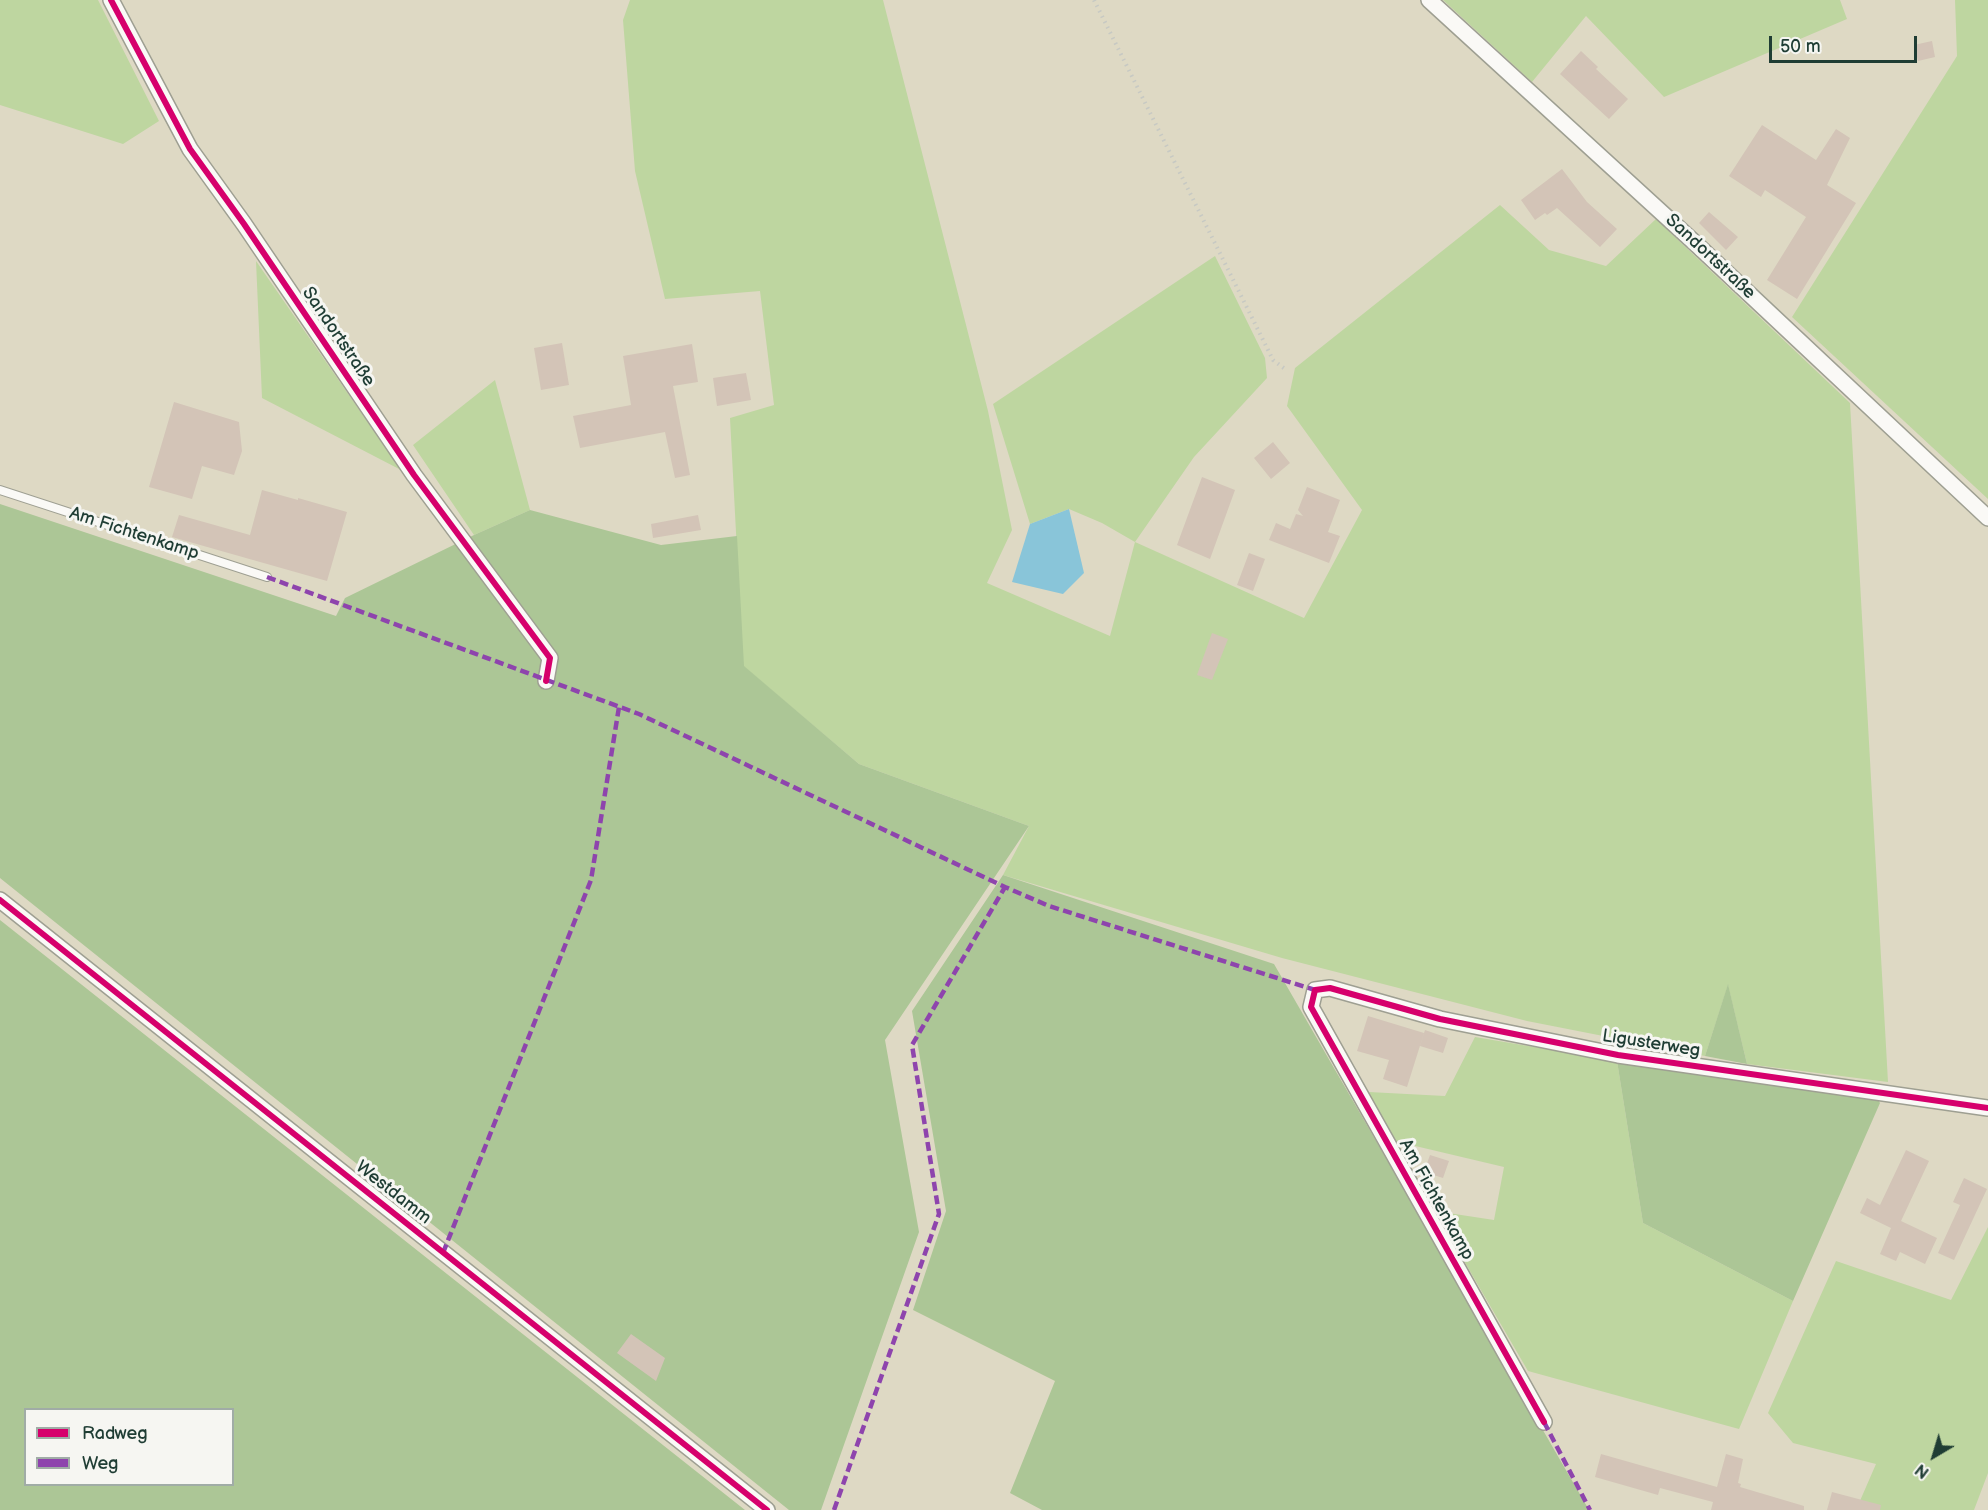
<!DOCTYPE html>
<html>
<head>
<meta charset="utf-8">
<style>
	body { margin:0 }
	#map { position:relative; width:1988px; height:1510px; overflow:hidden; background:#ded9c4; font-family:"Balsamiq Sans",sans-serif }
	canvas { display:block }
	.legend { position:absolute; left:24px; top:1408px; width:210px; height:78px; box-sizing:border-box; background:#f6f6f2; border:2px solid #a0aca6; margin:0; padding:8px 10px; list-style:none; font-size:18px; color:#1f3d34 }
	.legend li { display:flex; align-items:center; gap:12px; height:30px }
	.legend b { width:30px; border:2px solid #a0aca6 }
	.north { position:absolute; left:1904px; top:1426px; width:60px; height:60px; -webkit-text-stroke:4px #f6f6f2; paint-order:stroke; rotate:218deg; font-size:16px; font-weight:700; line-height:24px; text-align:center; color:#1f3d34 }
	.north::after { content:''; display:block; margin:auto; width:21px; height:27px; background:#1f3d34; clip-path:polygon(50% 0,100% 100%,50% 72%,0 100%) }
	.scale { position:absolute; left:1769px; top:36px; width:148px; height:27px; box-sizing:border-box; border:3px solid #1f3d34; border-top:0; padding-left:8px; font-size:18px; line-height:21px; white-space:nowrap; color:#1f3d34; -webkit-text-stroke:4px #f6f6f2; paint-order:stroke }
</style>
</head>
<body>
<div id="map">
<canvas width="1988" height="1510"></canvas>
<ul class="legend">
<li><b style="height:8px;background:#d6006c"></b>Radweg</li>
<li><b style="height:8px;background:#8e44ad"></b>Weg</li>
</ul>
<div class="north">N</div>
<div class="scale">50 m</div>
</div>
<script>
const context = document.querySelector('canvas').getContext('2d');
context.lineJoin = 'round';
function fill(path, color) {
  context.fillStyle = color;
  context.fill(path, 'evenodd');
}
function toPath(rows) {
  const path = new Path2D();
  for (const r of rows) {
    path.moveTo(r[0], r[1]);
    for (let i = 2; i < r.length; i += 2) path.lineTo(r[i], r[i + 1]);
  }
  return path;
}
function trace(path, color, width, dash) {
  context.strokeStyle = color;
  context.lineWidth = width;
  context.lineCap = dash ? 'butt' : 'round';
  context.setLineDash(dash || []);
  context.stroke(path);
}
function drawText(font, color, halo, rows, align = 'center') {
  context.font = font + ' "Balsamiq Sans",sans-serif';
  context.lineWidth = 6;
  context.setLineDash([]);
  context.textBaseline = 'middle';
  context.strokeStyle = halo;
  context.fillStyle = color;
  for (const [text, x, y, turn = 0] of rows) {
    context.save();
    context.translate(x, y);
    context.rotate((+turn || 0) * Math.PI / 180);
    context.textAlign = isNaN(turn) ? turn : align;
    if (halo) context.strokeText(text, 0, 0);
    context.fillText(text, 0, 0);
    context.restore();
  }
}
fill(toPath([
	[0,0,98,0,159,121,123,144,0,105],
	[630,0,883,0,988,411,1012,530,987,583,1110,636,1135,542,1102,523,1069,509,1030,524,993,404,1215,256,1265,358,1267,378,1194,457,1135,542,1304,618,1362,510,1287,406,1295,368,1500,205,1549,250,1606,266,1656,219,1850,403,1888,1082,1747,1064,1728,985,1705,1056,1527,1021,1282,958,1003,875,1029,826,859,764,743,666,730,418,774,405,760,291,665,299,635,171,623,20],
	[1443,0,1840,0,1847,19,1664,97,1586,16,1532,82],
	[1955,0,1988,0,1988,499,1792,317,1957,56],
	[256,261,401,470,262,398],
	[495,380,530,510,474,535,413,445],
	[1475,1037,1617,1061,1643,1223,1793,1301,1739,1429,1528,1371,1435,1211,1494,1220,1504,1167,1390,1140,1369,1092,1445,1096],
	[1988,1227,1988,1473,1974,1510,1856,1510,1876,1464,1793,1443,1768,1413,1836,1261,1951,1300]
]), '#bed6a0');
fill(toPath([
	[0,504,336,616,345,598,474,535,530,510,661,545,737,536,744,666,859,764,1029,826,885,1040,919,1232,821,1510,789,1510,0,878],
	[1003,875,1274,964,1589,1510,1042,1510,1010,1493,1055,1381,913,1310,946,1211,912,1011],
	[0,920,745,1510,0,1510],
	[26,1410,232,1410,232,1484,26,1484],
	[1728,984,1747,1064,1705,1056],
	[1617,1061,1875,1094,1880,1103,1793,1301,1643,1223]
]), '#acc696');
fill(toPath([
	[1069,509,1084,573,1063,594,1012,582,1030,524]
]), '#89c5d9');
fill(toPath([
	[1932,41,1935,57,1918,61,1914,45],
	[1581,51,1598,67,1596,69,1628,99,1609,119,1560,74],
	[1762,125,1816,160,1836,129,1850,138,1827,185,1856,203,1797,299,1767,280,1806,217,1765,190,1761,197,1729,176],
	[1562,169,1587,202,1617,229,1600,247,1557,208,1547,215,1545,213,1535,220,1521,200],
	[1709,212,1738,237,1726,250,1699,223],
	[562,343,569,385,541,390,534,348],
	[692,344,698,382,673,386,690,475,675,478,665,432,580,448,573,416,631,405,623,356],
	[746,373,751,400,717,406,713,378],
	[174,402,239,422,242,451,234,475,202,466,192,499,149,487],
	[1273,442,1290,463,1271,479,1254,458],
	[1202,477,1235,490,1210,559,1177,545],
	[1307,487,1340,500,1328,532,1340,536,1329,563,1269,540,1276,523,1290,529,1296,514,1303,516,1298,510],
	[262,490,298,500,298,498,347,512,327,581,172,537,179,515,250,535],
	[698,515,701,530,653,538,651,524],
	[1249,553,1265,559,1253,591,1237,585],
	[1212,633,1228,639,1212,680,1197,675],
	[1368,1016,1424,1033,1407,1087,1383,1079,1389,1060,1357,1051],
	[1425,1030,1448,1038,1443,1053,1420,1046],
	[1906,1150,1929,1161,1901,1221,1937,1238,1925,1264,1900,1252,1896,1261,1880,1254,1891,1228,1860,1213,1867,1198,1880,1205],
	[1430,1155,1449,1161,1443,1178,1424,1172],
	[1964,1178,1987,1189,1954,1260,1938,1253,1960,1205,1953,1202],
	[631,1334,665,1358,656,1381,617,1353],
	[1601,1454,1717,1487,1726,1454,1743,1459,1738,1483,1741,1484,1740,1487,1804,1506,1804,1510,1711,1510,1713,1502,1660,1488,1658,1495,1595,1477],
	[1832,1492,1881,1505,1880,1510,1827,1510]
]), '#d3c4b7');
const service = toPath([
	[0,490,267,577]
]);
const minor = toPath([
	[111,0,190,149,244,224,414,475,550,658,546,681],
	[1429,0,1696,244,1988,518],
	[0,900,767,1510],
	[1544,1422,1311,1007,1315,990,1330,988,1440,1019,1618,1055,1988,1108]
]);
trace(service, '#9e9f92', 10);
trace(minor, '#9e9f92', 18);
trace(toPath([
	[1094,0,1273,360,1285,369]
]), '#c7c9c3', 4, [1.5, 4.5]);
trace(service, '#faf9f6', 8);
trace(minor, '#faf9f6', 15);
trace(toPath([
	[267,577,639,714,1005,887,1049,906,1315,990],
	[443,1253,591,880,619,707],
	[1544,1422,1590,1510],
	[834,1510,939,1214,912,1045,1005,887]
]), '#8e44ad', 4.5, [9, 4.5]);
trace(toPath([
	[111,0,190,149,244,224,414,475,550,658,546,681],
	[0,900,767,1510],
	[1544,1422,1311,1007,1315,990,1330,988,1440,1019,1618,1055,1988,1108]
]), '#d6006c', 6);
drawText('18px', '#1f3d34', '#f6f6f2', [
	["Sandortstraße",1710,257,43],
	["Sandortstraße",338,337,56],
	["Am Fichtenkamp",134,534,18],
	["Ligusterweg",1651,1044,9],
	["Westdamm",393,1193,38],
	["Am Fichtenkamp",1436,1200,61]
]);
</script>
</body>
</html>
